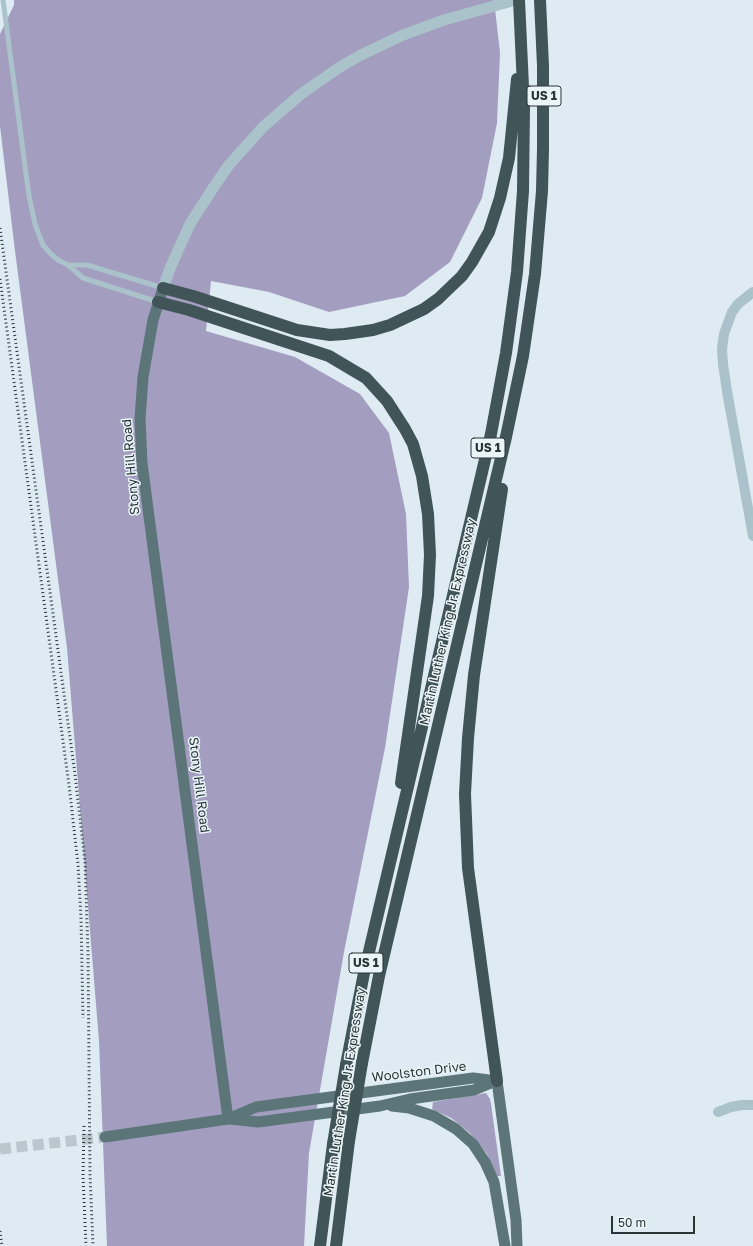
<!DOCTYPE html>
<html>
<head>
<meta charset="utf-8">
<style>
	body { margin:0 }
	#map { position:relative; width:753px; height:1246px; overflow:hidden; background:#deebf2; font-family:"Golos Text",sans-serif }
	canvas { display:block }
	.scale { position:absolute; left:611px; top:1216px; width:84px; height:18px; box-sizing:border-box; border:2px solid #293637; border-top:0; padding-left:5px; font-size:12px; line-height:14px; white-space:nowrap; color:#293637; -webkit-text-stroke:3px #eaf4f9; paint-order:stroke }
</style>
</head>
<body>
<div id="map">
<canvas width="753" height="1246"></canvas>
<div class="scale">50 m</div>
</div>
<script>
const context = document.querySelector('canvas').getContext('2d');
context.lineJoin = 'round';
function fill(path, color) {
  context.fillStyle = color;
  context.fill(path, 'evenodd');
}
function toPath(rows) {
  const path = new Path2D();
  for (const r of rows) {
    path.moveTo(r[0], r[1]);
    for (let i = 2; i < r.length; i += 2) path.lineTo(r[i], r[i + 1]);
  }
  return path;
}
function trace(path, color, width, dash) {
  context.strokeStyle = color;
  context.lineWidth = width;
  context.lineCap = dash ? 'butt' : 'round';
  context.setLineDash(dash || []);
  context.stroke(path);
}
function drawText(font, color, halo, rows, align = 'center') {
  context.font = font + ' "Golos Text",sans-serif';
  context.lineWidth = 3;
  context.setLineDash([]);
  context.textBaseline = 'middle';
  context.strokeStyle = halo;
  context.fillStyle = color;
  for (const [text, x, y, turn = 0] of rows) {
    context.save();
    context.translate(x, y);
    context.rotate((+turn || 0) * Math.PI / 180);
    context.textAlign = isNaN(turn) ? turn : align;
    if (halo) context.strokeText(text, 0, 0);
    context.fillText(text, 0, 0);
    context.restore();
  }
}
fill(toPath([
	[14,0,494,0,500,53,497,123,482,198,450,262,405,296,329,312,269,292,211,281,206,331,295,357,360,394,389,433,406,514,409,587,385,748,344,952,309,1153,304,1246,107,1246,99,1041,67,648,15,251,0,126,0,34,14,5],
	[486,1093,490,1099,491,1104,501,1176,497,1176,487,1154,470,1133,451,1118,432,1109,433,1102]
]), '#a39ec0');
trace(toPath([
	[0,1149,105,1137]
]), '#bac7cd', 11, [11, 5.5]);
trace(toPath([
	[3,0,29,196,35,224,43,245,50,253,58,260,68,265,83,278,158,302],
	[68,265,87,265,163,288]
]), '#aac2c9', 5);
trace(toPath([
	[753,292,738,304,732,312,724,334,722,349,723,364,727,391,753,536],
	[718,1112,731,1107,742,1105,753,1105]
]), '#aac2c9', 10);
trace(toPath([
	[163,288,171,266,190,224,215,185,229,165,263,127,301,94,340,67,361,55,403,35,444,20,516,0]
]), '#aac2c9', 11);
trace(toPath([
	[163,288,153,320,143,377,140,419,142,463,228,1119],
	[497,1081,516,1220,517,1246],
	[392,1106,409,1108,434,1116,456,1129,473,1144,485,1162,494,1182,505,1246],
	[230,1119,258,1122,380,1106,410,1099,474,1090,496,1081],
	[105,1137,228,1119,256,1107,473,1078,497,1081]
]), '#5b7578', 11);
trace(toPath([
	[163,288,193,296,297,330,330,335,345,334,373,330,390,325,424,309,438,299,462,276,472,262,489,232,500,198,509,158,517,79],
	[158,302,189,310,329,356,366,378,387,401,405,429,413,444,422,476,428,514,430,555,428,596,401,783],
	[362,1063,379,976,506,437,523,356,535,274,542,191,543,149,543,66,540,0],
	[346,1065,364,973,491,434,506,353,517,272,523,191,524,108,519,0],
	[497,1081,468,868,465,794,468,738,474,675,502,489],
	[320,1246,333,1144],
	[336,1246,349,1141]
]), '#415558', 12);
trace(toPath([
	[0,228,75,774,85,862,88,952,90,1174,93,1246],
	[0,279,69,785,78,864,81,918,83,1018],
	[84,1126,83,1176,86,1246],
	[0,1231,2,1246]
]), '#293637', 3, [1, 3]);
trace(toPath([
	[349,1141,362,1063],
	[333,1144,346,1065]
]), '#415558', 12);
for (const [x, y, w] of [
	[544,96,34],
	[488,448,34],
	[366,963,34]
]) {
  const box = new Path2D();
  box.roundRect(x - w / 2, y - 10, w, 20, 3);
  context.fillStyle = '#eaf4f9';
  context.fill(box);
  trace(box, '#293637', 1);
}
drawText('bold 12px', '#293637', null, [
	["US 1",544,96],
	["US 1",488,448],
	["US 1",366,963]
]);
drawText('13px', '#293637', '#eaf4f9', [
	["Stony Hill Road",131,467,-95],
	["Martin Luther King Jr. Expressway",448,622,-77],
	["Stony Hill Road",199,785,83],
	["Woolston Drive",419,1072,-7],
	["Martin Luther King Jr. Expressway",345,1092,-81]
]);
</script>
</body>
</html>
